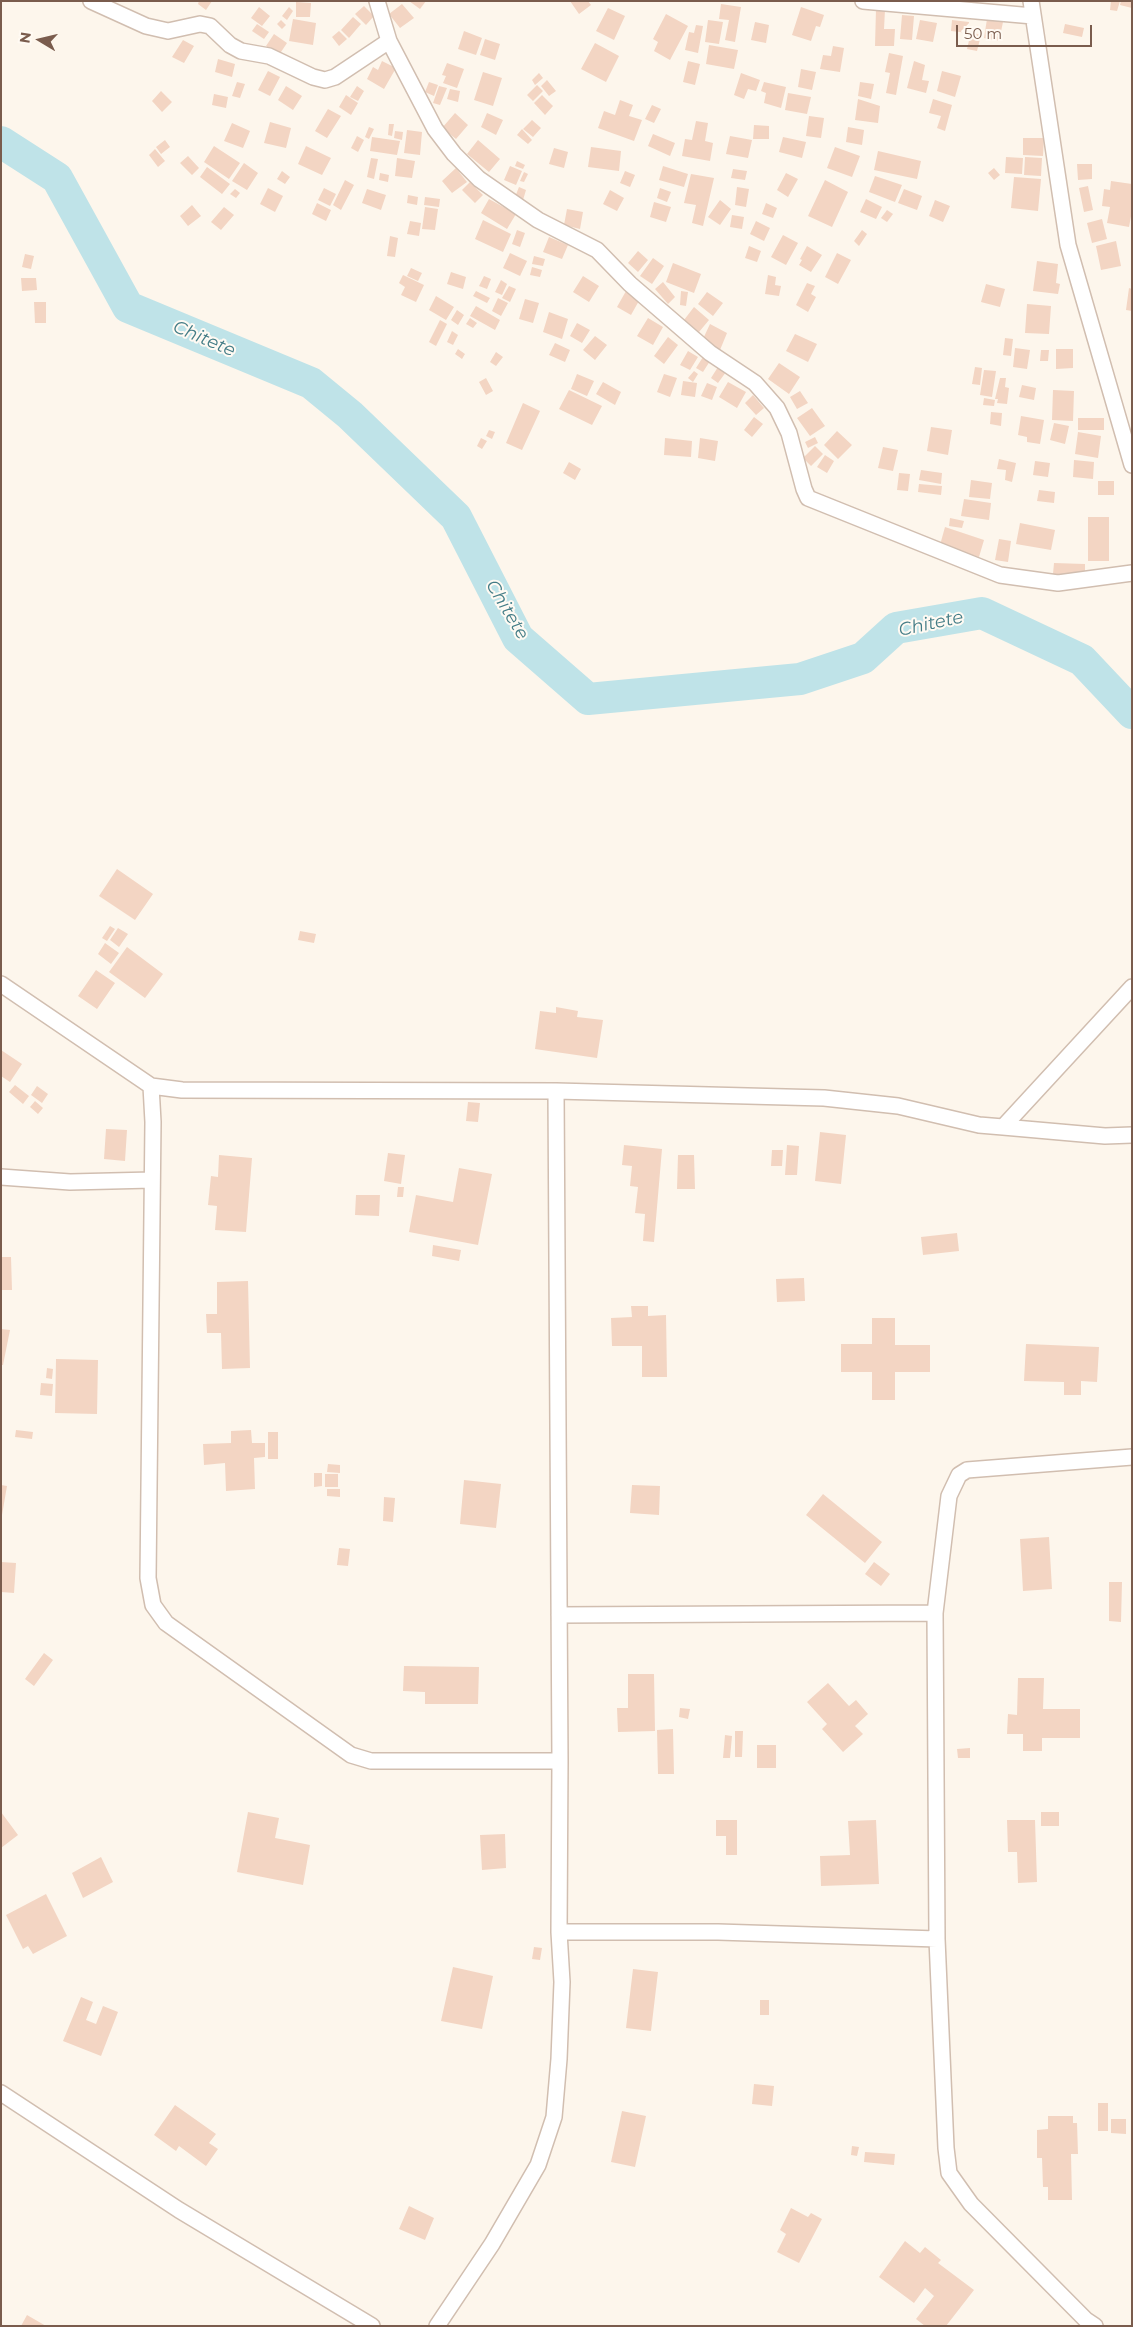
<!DOCTYPE html>
<html>
<head>
<meta charset="utf-8">
<style>
	body { margin:0 }
	#map { position:relative; width:1133px; height:2327px; overflow:hidden; background:#fdf6ec; font-family:Montserrat,sans-serif }
	canvas { display:block }
	.frame { position:absolute; inset:0; border:2px solid #7a5c4d; pointer-events:none }
	.north { position:absolute; left:15px; top:15px; width:50px; height:50px; -webkit-text-stroke:4px #fffaf3; paint-order:stroke; rotate:279deg; font-size:14px; font-weight:700; line-height:20px; text-align:center; color:#7a5c4d }
	.north::after { content:''; display:block; margin:auto; width:18px; height:22px; background:#7a5c4d; clip-path:polygon(50% 0,100% 100%,50% 72%,0 100%) }
	.scale { position:absolute; left:956px; top:25px; width:136px; height:22px; box-sizing:border-box; border:2px solid #7a5c4d; border-top:0; padding-left:6px; font-size:15px; line-height:18px; white-space:nowrap; color:#7a5c4d; -webkit-text-stroke:4px #fffaf3; paint-order:stroke }
</style>
</head>
<body>
<div id="map">
<canvas width="1133" height="2327"></canvas>
<div class="frame"></div>
<div class="north">N</div>
<div class="scale">50 m</div>
</div>
<script>
const context = document.querySelector('canvas').getContext('2d');
context.lineJoin = 'round';
function toPath(rows) {
  const path = new Path2D();
  for (const r of rows) {
    path.moveTo(r[0], r[1]);
    for (let i = 2; i < r.length; i += 2) path.lineTo(r[i], r[i + 1]);
  }
  return path;
}
function trace(path, color, width, dash) {
  context.strokeStyle = color;
  context.lineWidth = width;
  context.lineCap = dash ? 'butt' : 'round';
  context.setLineDash(dash || []);
  context.stroke(path);
}
function fill(path, color) {
  context.fillStyle = color;
  context.fill(path, 'evenodd');
}
function drawText(font, color, halo, rows, align = 'center') {
  context.font = font + ' Montserrat,sans-serif';
  context.lineWidth = 4;
  context.setLineDash([]);
  context.textBaseline = 'middle';
  context.strokeStyle = halo;
  context.fillStyle = color;
  for (const [text, x, y, turn = 0] of rows) {
    context.save();
    context.translate(x, y);
    context.rotate((+turn || 0) * Math.PI / 180);
    context.textAlign = isNaN(turn) ? turn : align;
    if (halo) context.strokeText(text, 0, 0);
    context.fillText(text, 0, 0);
    context.restore();
  }
}
trace(toPath([
	[1,142,57,178,128,307,311,383,350,415,456,517,518,638,588,699,800,679,863,658,896,628,982,613,1082,660,1132,713]
]), '#bfe3e8', 32);
fill(toPath([
	[199,1,212,1,206,10,198,4],
	[409,1,426,1,420,9],
	[570,1,588,1,591,5,579,14],
	[1111,1,1120,1,1117,11,1110,10],
	[1121,1,1132,1,1132,8,1120,5],
	[296,2,311,3,310,17,296,17],
	[402,4,414,18,400,28,389,14],
	[721,4,741,7,735,42,725,40,729,20,719,19],
	[364,6,374,16,366,25,355,14],
	[259,7,270,16,262,26,251,18],
	[289,7,293,11,287,20,282,16],
	[801,7,824,15,820,27,816,26,811,41,792,35],
	[608,8,625,16,614,40,596,31],
	[876,9,885,10,884,29,895,29,894,46,875,46],
	[666,14,688,26,670,60,654,51,658,42,653,39],
	[902,15,914,16,912,40,900,39],
	[353,17,361,24,349,38,341,30],
	[293,19,316,23,313,45,289,41],
	[987,19,1003,22,999,41,984,38],
	[281,20,286,25,282,29,277,24],
	[708,20,723,22,719,44,705,42],
	[920,20,937,23,933,42,916,39],
	[952,20,969,22,968,33,951,31],
	[755,22,769,25,766,43,751,40],
	[257,24,269,32,264,39,252,31],
	[1065,24,1084,28,1082,37,1063,33],
	[696,25,703,26,698,53,685,50,689,32,694,33],
	[339,31,347,39,339,46,332,37],
	[464,31,482,38,476,55,458,49],
	[971,32,981,35,977,51,967,49],
	[274,34,287,43,279,55,266,46],
	[485,39,500,44,495,60,480,55],
	[183,40,194,46,184,63,172,57],
	[595,43,619,56,606,82,581,69],
	[709,45,738,50,734,69,706,64],
	[833,46,844,48,840,72,820,69,823,55,831,56],
	[889,53,903,56,896,95,886,93,890,73,885,72],
	[218,59,235,64,232,77,215,72],
	[382,61,396,68,384,89,367,79,373,67,378,70],
	[688,61,700,64,695,85,683,82],
	[914,61,925,65,922,80,929,81,926,93,907,88],
	[447,63,464,69,457,88,443,83,446,76,442,75],
	[801,69,816,72,812,90,798,87],
	[268,71,280,77,270,96,258,90],
	[942,71,961,76,955,97,937,91],
	[483,72,502,78,493,106,474,100],
	[539,73,543,78,535,85,532,80],
	[741,73,760,80,756,91,748,89,744,99,734,95],
	[547,80,556,91,549,96,541,86],
	[237,82,245,84,240,98,232,96],
	[429,82,438,85,434,96,425,92],
	[764,82,786,87,781,108,764,103,766,93,761,91],
	[860,82,874,84,871,99,858,96],
	[537,85,543,91,533,101,527,95],
	[286,86,302,96,293,110,278,100],
	[357,86,364,91,358,101,350,97],
	[439,86,447,88,440,105,433,103],
	[450,89,460,91,458,102,447,99],
	[161,91,172,102,162,112,152,101],
	[788,93,811,97,807,114,785,110],
	[214,94,228,97,226,108,212,105],
	[346,95,358,103,351,115,339,107],
	[542,95,553,106,545,115,534,103],
	[858,99,880,106,878,123,855,120],
	[933,99,952,105,945,131,937,128,941,116,929,113],
	[620,100,633,105,629,116,642,120,634,141,598,128,604,111,615,115],
	[652,105,661,109,654,123,645,119],
	[328,109,341,116,327,138,315,131],
	[455,113,468,125,456,139,442,128],
	[487,113,503,120,496,135,481,127],
	[809,116,824,118,821,138,806,136],
	[532,120,541,128,533,137,523,129],
	[696,121,708,123,705,141,713,143,710,161,682,156,685,139,692,140],
	[270,122,291,128,286,148,264,143],
	[232,123,250,131,243,148,224,141],
	[389,124,394,124,392,136,388,135],
	[754,125,769,126,769,139,753,139],
	[369,127,374,129,369,139,365,137],
	[848,127,864,130,862,145,846,142],
	[522,129,532,140,528,144,517,135],
	[407,130,422,132,420,155,404,153],
	[395,131,403,132,402,140,394,138],
	[653,134,675,143,670,156,648,146],
	[357,136,364,140,358,152,351,148],
	[730,136,752,140,748,158,726,154],
	[372,137,400,141,397,155,370,151],
	[783,137,806,142,802,158,779,152],
	[1023,138,1044,138,1043,156,1023,155],
	[165,140,170,147,161,154,156,147],
	[478,140,500,159,489,172,467,154],
	[214,146,240,163,229,179,204,162],
	[306,146,331,158,322,175,298,164],
	[591,147,621,151,619,171,588,167],
	[835,147,860,156,852,177,827,168],
	[554,148,568,152,564,168,549,164],
	[155,149,165,161,158,167,149,155],
	[878,151,921,161,917,179,874,170],
	[188,156,199,168,192,175,180,163],
	[1006,157,1023,158,1022,174,1005,173],
	[1025,157,1042,158,1041,176,1024,175],
	[371,158,378,159,374,179,367,177],
	[397,158,415,161,412,178,395,176],
	[517,161,525,165,523,169,515,166],
	[244,163,258,173,247,190,232,181],
	[1077,164,1092,164,1092,179,1078,180],
	[510,166,522,171,516,185,504,180],
	[663,166,688,174,684,187,659,180],
	[207,167,230,184,222,194,200,177],
	[456,168,467,182,452,193,442,181],
	[994,168,1000,175,994,180,988,173],
	[733,169,747,171,745,180,731,178],
	[282,171,290,177,285,184,277,179],
	[625,171,635,175,630,187,620,183],
	[524,172,528,174,524,182,520,181],
	[380,173,389,175,388,182,379,180],
	[786,173,798,179,788,197,777,190],
	[691,174,714,178,703,226,692,223,696,205,684,203],
	[875,176,902,185,895,202,869,192],
	[1014,177,1041,179,1038,211,1011,208],
	[345,180,354,185,341,210,333,205],
	[825,180,848,192,832,227,808,216],
	[1111,181,1132,184,1132,211,1129,227,1107,223,1110,207,1102,206,1104,189,1110,190],
	[470,182,483,195,475,203,462,190],
	[1088,186,1093,210,1084,212,1079,188],
	[519,187,526,190,523,200,515,197],
	[737,187,749,189,746,207,735,205],
	[268,188,283,196,275,212,260,204],
	[324,188,336,194,330,206,318,200],
	[660,188,671,192,667,202,657,198],
	[235,189,240,193,236,198,230,194],
	[367,189,386,195,381,210,362,203],
	[904,189,922,196,917,210,898,203],
	[610,190,624,198,617,211,603,204],
	[408,195,418,197,417,205,407,203],
	[425,197,440,199,439,207,424,205],
	[489,199,516,214,507,229,481,213],
	[866,199,882,207,876,219,860,212],
	[720,200,731,209,720,225,708,217],
	[935,200,950,206,943,222,929,216],
	[654,202,671,207,666,222,650,217],
	[317,203,331,210,326,221,312,214],
	[766,203,777,208,773,218,762,214],
	[192,205,201,216,188,226,180,216],
	[224,207,234,215,221,230,211,222],
	[425,207,438,209,435,230,422,229],
	[567,209,583,212,580,229,564,225],
	[887,210,893,214,887,222,881,218],
	[732,215,744,217,742,229,730,227],
	[1102,219,1107,239,1092,243,1087,223],
	[483,220,511,234,503,252,475,239],
	[410,221,421,223,419,236,407,234],
	[756,221,770,228,764,241,750,234],
	[517,230,525,233,520,247,512,244],
	[862,230,867,234,859,246,854,241],
	[783,235,798,243,786,265,771,257],
	[390,236,398,238,395,257,387,256],
	[549,237,568,245,562,259,543,252],
	[1116,241,1121,266,1101,270,1096,246],
	[749,246,761,251,757,262,745,258],
	[807,246,822,255,811,272,799,265,802,260,800,259],
	[638,251,648,260,638,272,628,263],
	[510,253,527,261,520,276,503,268],
	[837,253,851,260,838,284,825,277],
	[25,254,34,256,31,269,22,267],
	[534,256,545,259,543,266,532,264],
	[653,258,664,266,652,284,640,276],
	[1037,261,1058,264,1056,283,1060,284,1058,294,1033,291],
	[673,263,701,274,694,293,666,282],
	[532,267,542,270,540,277,530,275],
	[411,268,422,273,418,281,407,276],
	[451,272,466,277,463,289,447,284],
	[403,275,424,285,416,302,401,295,405,287,399,283],
	[768,275,776,277,775,285,781,286,779,296,765,294],
	[484,276,491,279,487,289,479,286],
	[583,276,599,286,589,302,573,292],
	[21,278,36,278,37,290,22,291],
	[501,280,507,284,502,295,495,292],
	[663,282,675,297,668,304,655,289],
	[807,283,815,286,811,294,816,297,808,312,796,305],
	[986,284,1005,289,1000,307,981,302],
	[509,286,516,289,510,302,502,298],
	[1129,288,1132,289,1132,311,1126,310],
	[476,291,490,298,487,303,473,296],
	[626,291,640,299,631,315,617,307],
	[681,291,688,292,686,306,680,305],
	[707,292,723,303,713,316,698,304],
	[436,296,454,307,446,320,429,310],
	[498,298,508,303,501,316,492,311],
	[525,299,539,303,533,323,519,319],
	[34,302,46,302,46,323,35,323],
	[1027,304,1051,306,1049,334,1025,333],
	[476,306,500,320,495,330,470,316],
	[694,307,709,320,699,332,684,320],
	[457,310,464,315,458,325,451,320],
	[549,312,568,319,562,339,543,332],
	[470,318,477,323,473,328,466,324],
	[648,318,663,327,653,345,637,336],
	[440,320,447,324,436,346,429,342],
	[577,323,590,330,582,343,570,336],
	[710,324,727,333,720,350,702,341],
	[452,331,458,335,453,345,447,342],
	[795,334,817,344,808,362,786,351],
	[595,336,607,345,595,360,583,350],
	[668,337,678,345,664,364,654,356],
	[1005,338,1013,339,1011,356,1003,355],
	[555,343,570,350,565,362,549,355],
	[1015,348,1030,350,1027,369,1013,367],
	[458,349,465,354,462,359,455,354],
	[1056,349,1073,349,1073,368,1056,369],
	[1041,350,1049,350,1048,361,1040,361],
	[688,351,698,357,690,370,680,365],
	[496,352,503,357,496,366,490,362],
	[703,357,710,361,703,372,696,368],
	[779,363,800,377,789,394,768,379],
	[718,367,726,372,718,383,711,378],
	[975,367,982,368,980,385,972,384],
	[984,370,996,371,992,397,980,395],
	[694,371,698,374,693,382,688,378],
	[577,374,594,381,587,396,571,389],
	[664,374,677,378,670,397,657,392],
	[486,378,493,391,486,395,479,382],
	[1000,378,1006,378,1005,387,1009,388,1007,404,997,403,998,399,995,399],
	[683,381,697,383,695,397,681,395],
	[603,382,621,392,615,405,596,394],
	[728,382,746,392,737,408,719,397],
	[707,383,717,387,712,400,701,396],
	[1022,385,1036,388,1034,400,1019,397],
	[569,390,602,406,592,425,559,409],
	[1053,390,1074,391,1073,421,1052,420],
	[800,391,808,403,797,409,790,397],
	[753,395,764,408,756,415,745,403],
	[984,398,995,400,994,406,983,405],
	[523,403,540,411,522,450,506,443],
	[812,408,825,426,810,436,797,418],
	[991,412,1002,413,1001,426,990,424],
	[1021,416,1044,420,1040,444,1027,442,1027,437,1018,435],
	[754,417,763,424,752,437,744,430],
	[1078,418,1104,418,1104,430,1078,430],
	[1054,423,1069,426,1065,444,1050,440],
	[931,427,952,430,948,455,927,451],
	[489,430,495,432,492,439,486,436],
	[837,431,852,445,838,459,824,445],
	[1078,432,1101,436,1098,458,1075,454],
	[815,437,818,443,808,448,805,442],
	[481,438,487,441,482,449,477,446],
	[665,438,692,441,691,457,664,455],
	[700,438,718,441,715,461,698,458],
	[815,446,823,454,811,466,803,458],
	[883,447,898,450,893,471,878,468],
	[825,455,834,461,827,473,817,467],
	[999,459,1016,463,1012,482,1005,480,1006,470,997,469],
	[1074,460,1094,462,1093,479,1073,477],
	[1035,461,1050,463,1048,477,1033,475],
	[569,462,581,469,575,480,563,473],
	[921,470,942,473,941,484,919,480],
	[899,473,910,474,908,491,897,490],
	[971,480,992,483,990,499,969,497],
	[1098,481,1114,481,1114,495,1098,495],
	[919,484,942,486,941,495,918,492],
	[1039,490,1055,492,1054,503,1037,501],
	[964,499,991,503,989,520,961,516],
	[1088,517,1109,517,1109,561,1088,561],
	[950,518,964,521,962,528,949,526],
	[1020,523,1055,530,1051,550,1016,544],
	[945,527,984,540,979,557,940,545],
	[999,539,1011,541,1008,562,995,560],
	[1054,563,1085,564,1085,576,1053,574],
	[117,869,153,894,135,920,99,896],
	[110,926,115,929,107,941,102,938],
	[118,928,128,934,119,947,110,940],
	[300,931,316,934,314,943,298,940],
	[105,943,119,953,111,964,98,954],
	[127,947,163,974,145,998,109,972],
	[96,970,115,983,97,1009,78,996],
	[556,1007,578,1011,577,1017,603,1020,597,1058,535,1049,540,1011,556,1013],
	[1,1050,22,1064,10,1082,1,1076],
	[15,1085,29,1096,23,1104,9,1092],
	[37,1086,48,1094,42,1103,31,1095],
	[35,1101,43,1108,38,1114,30,1107],
	[468,1102,480,1103,478,1122,466,1121],
	[106,1129,127,1130,125,1161,104,1159],
	[820,1132,846,1135,841,1184,815,1181],
	[624,1145,662,1149,654,1242,643,1241,645,1214,635,1213,638,1187,630,1186,632,1166,622,1165],
	[787,1145,799,1146,797,1175,785,1175],
	[772,1150,783,1150,782,1166,771,1166],
	[388,1153,405,1155,401,1184,384,1181],
	[219,1155,252,1158,246,1232,215,1230,217,1206,208,1205,211,1176,218,1177],
	[678,1155,694,1155,695,1189,677,1189],
	[459,1168,492,1174,478,1245,409,1232,416,1195,453,1202],
	[398,1187,404,1187,403,1197,397,1197],
	[356,1195,380,1195,379,1216,355,1215],
	[957,1233,959,1251,923,1255,921,1237],
	[433,1245,461,1250,459,1261,432,1256],
	[1,1257,11,1257,12,1290,1,1290],
	[804,1278,805,1301,777,1302,776,1279],
	[248,1281,250,1368,222,1369,221,1333,207,1333,206,1314,217,1314,217,1282],
	[631,1306,648,1306,648,1316,666,1315,667,1377,642,1377,642,1346,612,1346,611,1318,632,1317],
	[872,1318,895,1318,895,1345,930,1345,930,1372,895,1372,895,1400,872,1400,872,1372,841,1372,841,1344,872,1344],
	[1,1329,10,1330,3,1365,1,1365],
	[1026,1344,1099,1347,1097,1382,1081,1381,1081,1395,1064,1395,1064,1382,1024,1381],
	[56,1359,98,1360,97,1414,55,1413],
	[47,1368,53,1369,52,1379,46,1378],
	[41,1383,53,1384,52,1396,40,1395],
	[16,1430,33,1432,32,1439,15,1437],
	[251,1430,252,1443,265,1443,265,1457,254,1458,255,1489,226,1491,225,1463,204,1465,203,1444,231,1443,231,1431],
	[268,1432,278,1432,278,1459,268,1459],
	[328,1464,340,1465,340,1473,327,1472],
	[314,1473,322,1473,322,1486,314,1487],
	[325,1474,338,1474,338,1487,325,1487],
	[464,1480,501,1484,496,1528,460,1524],
	[1,1485,7,1486,2,1515,1,1515],
	[632,1485,660,1486,659,1515,630,1513],
	[327,1489,340,1489,340,1497,327,1496],
	[823,1494,882,1542,865,1563,806,1515],
	[384,1497,395,1498,393,1522,383,1521],
	[1049,1537,1052,1589,1023,1591,1020,1539],
	[339,1548,350,1549,348,1566,337,1565],
	[1,1562,16,1563,14,1593,1,1592],
	[874,1562,890,1574,881,1586,865,1574],
	[1109,1582,1122,1582,1121,1622,1109,1621],
	[44,1653,53,1660,34,1686,25,1679],
	[404,1666,479,1667,478,1704,425,1704,425,1692,403,1691],
	[628,1674,654,1674,655,1731,618,1732,617,1708,628,1708],
	[1018,1678,1044,1678,1043,1709,1080,1709,1080,1738,1042,1738,1042,1751,1023,1751,1023,1734,1007,1734,1008,1714,1017,1715],
	[828,1683,849,1706,856,1700,868,1714,855,1726,863,1734,843,1752,822,1729,827,1724,807,1702],
	[680,1708,690,1709,688,1719,679,1717],
	[673,1729,674,1774,658,1774,657,1730],
	[735,1731,743,1731,742,1757,735,1757],
	[725,1735,732,1736,730,1758,723,1758],
	[757,1745,776,1745,776,1768,757,1768],
	[970,1748,970,1758,958,1758,957,1749],
	[1,1812,18,1835,1,1848],
	[248,1812,279,1818,275,1838,310,1845,303,1885,237,1872],
	[1041,1812,1059,1812,1059,1826,1041,1826],
	[716,1820,737,1820,737,1855,726,1855,726,1836,716,1836],
	[876,1820,879,1884,821,1886,820,1856,850,1855,848,1821],
	[1007,1820,1035,1820,1037,1882,1018,1883,1017,1852,1008,1852],
	[505,1834,506,1868,482,1870,480,1835],
	[101,1857,113,1882,83,1898,72,1873],
	[46,1894,67,1936,33,1954,28,1946,23,1949,6,1915],
	[534,1947,542,1948,540,1960,532,1959],
	[453,1967,493,1976,482,2029,441,2021],
	[633,1969,658,1972,651,2031,626,2028],
	[81,1997,93,2002,86,2020,96,2024,103,2006,118,2012,101,2056,63,2041],
	[760,2000,769,2000,769,2015,760,2015],
	[754,2084,774,2086,772,2106,752,2104],
	[1098,2103,1108,2103,1108,2131,1098,2131],
	[175,2105,216,2134,209,2143,218,2149,206,2166,179,2146,176,2151,154,2135],
	[622,2111,646,2116,635,2167,611,2162],
	[1048,2116,1073,2116,1073,2123,1077,2123,1078,2154,1071,2154,1072,2200,1048,2200,1048,2187,1043,2187,1042,2158,1037,2158,1037,2130,1048,2129],
	[1111,2119,1126,2119,1126,2134,1111,2133],
	[852,2146,859,2147,857,2156,851,2155],
	[865,2152,895,2154,894,2165,864,2162],
	[409,2206,434,2218,425,2240,399,2229],
	[791,2208,808,2217,811,2213,822,2219,799,2263,777,2252,786,2234,780,2230],
	[905,2241,920,2253,925,2247,941,2260,938,2263,974,2290,946,2326,925,2326,916,2319,934,2296,925,2288,914,2303,879,2277],
	[27,2315,46,2326,21,2326]
]), '#f3d5c3');
const street = toPath([
	[91,1,146,26,168,31,200,24,210,26,230,45,241,51,269,56,313,77,325,80,335,77,389,41],
	[377,1,389,41,435,129,454,154,479,179,538,220,597,250,630,284,710,353,755,383,777,408,789,433,804,489,808,498,1000,575,1058,583,1132,573],
	[863,1,1033,16],
	[1031,1,1068,245,1132,465],
	[1,984,151,1086],
	[1003,1127,1132,987],
	[1,1177,70,1182,152,1180],
	[559,1615,935,1613],
	[560,1761,371,1761,351,1755,166,1623,153,1605,148,1578,153,1122,151,1086,182,1090,556,1091,824,1098,898,1106,979,1125,1003,1127,1105,1136,1132,1135],
	[559,1932,718,1932,937,1939],
	[1,2093,179,2210,372,2326],
	[437,2326,492,2244,538,2165,554,2117,559,2059,562,1982,559,1932,560,1761,556,1091],
	[1095,2326,1086,2320,971,2204,949,2173,946,2148,937,1939,935,1613,949,1496,959,1475,967,1470,1132,1457]
]);
trace(street, '#d1beb0', 18);
trace(street, '#fff', 15);
drawText('italic 18px', '#437c86', '#fffaf3', [
	["Chitete",204,339,23],
	["Chitete",507,610,59],
	["Chitete",931,624,-12]
]);
</script>
</body>
</html>
